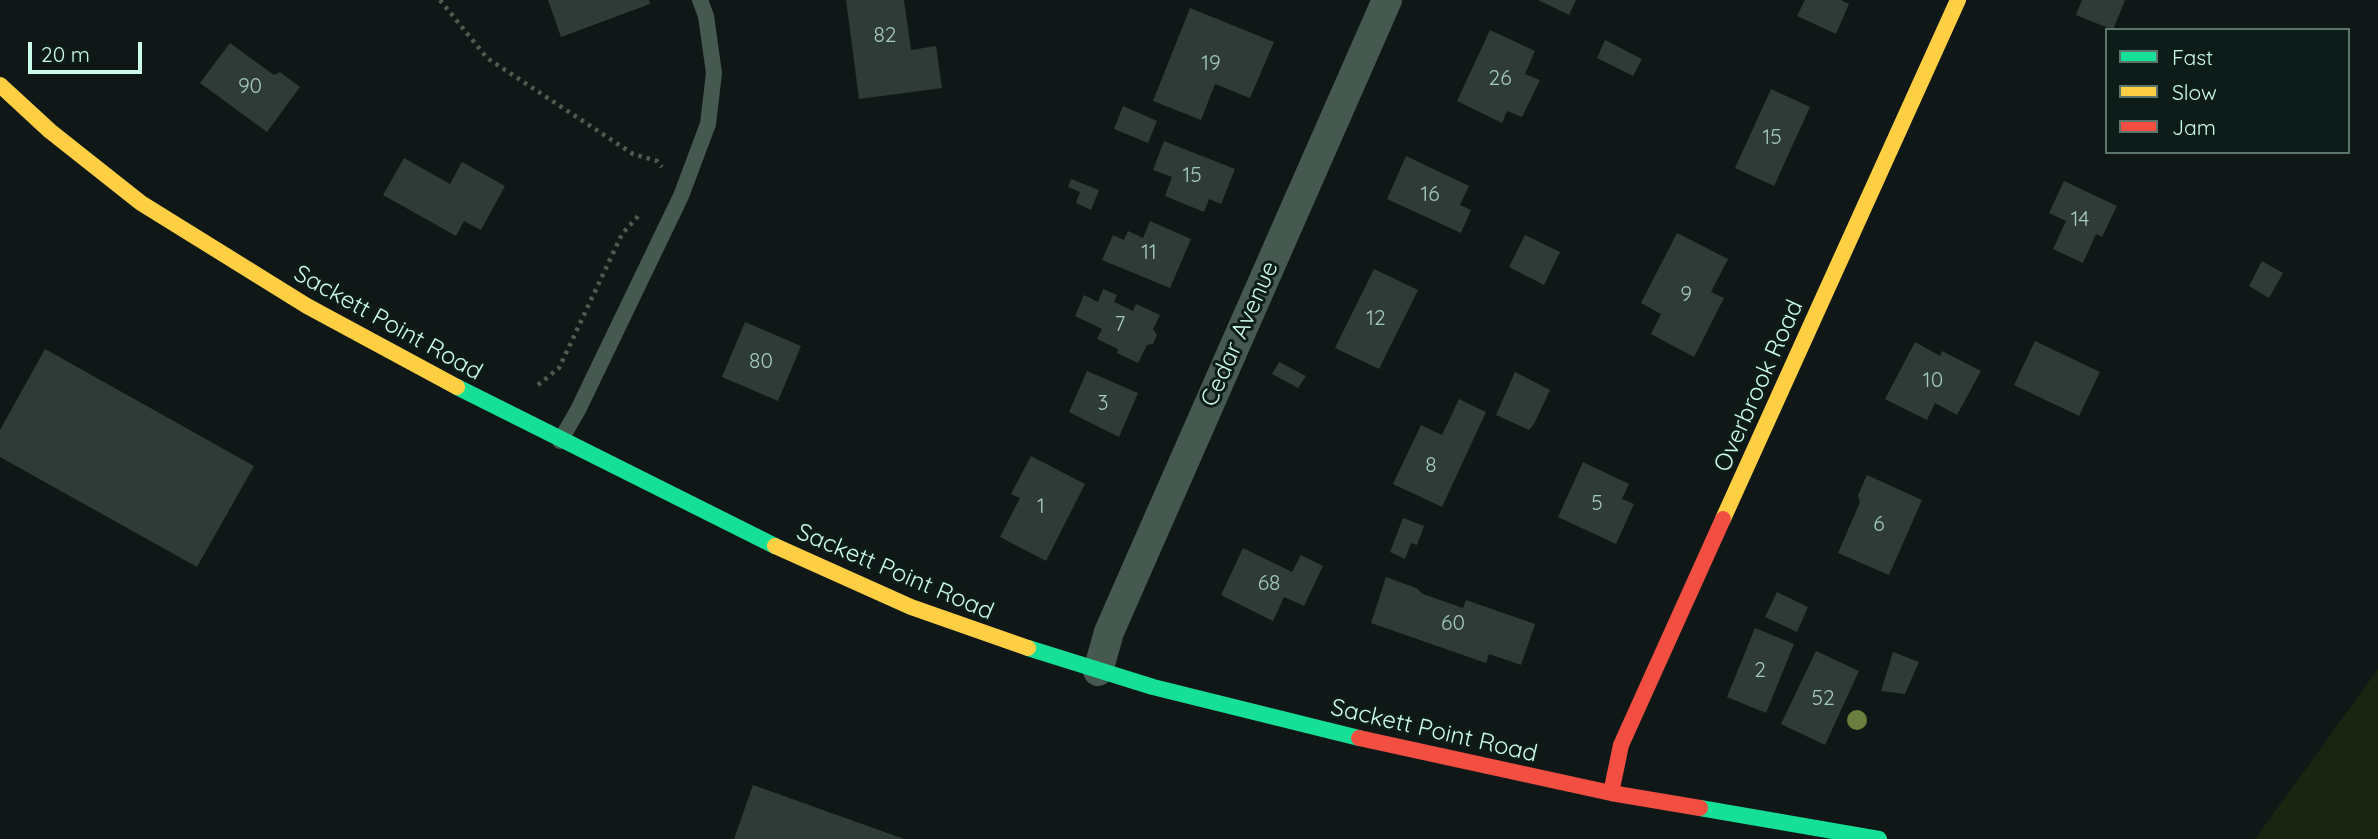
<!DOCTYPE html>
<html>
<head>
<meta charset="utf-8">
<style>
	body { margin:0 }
	#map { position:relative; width:2378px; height:839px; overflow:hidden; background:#101817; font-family:Quicksand,sans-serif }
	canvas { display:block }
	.legend { position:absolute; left:2105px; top:28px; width:245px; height:126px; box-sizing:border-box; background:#0d1c18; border:2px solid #59756c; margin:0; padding:9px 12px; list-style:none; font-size:21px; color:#ccfbea }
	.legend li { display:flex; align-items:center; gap:14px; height:35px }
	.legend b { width:35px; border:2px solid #59756c }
	.scale { position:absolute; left:28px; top:42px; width:114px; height:32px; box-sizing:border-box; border:4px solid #ccfbea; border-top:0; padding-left:9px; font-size:21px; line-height:24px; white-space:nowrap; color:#ccfbea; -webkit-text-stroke:5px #0d1c18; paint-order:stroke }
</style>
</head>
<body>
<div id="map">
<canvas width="2378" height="839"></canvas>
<ul class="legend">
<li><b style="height:9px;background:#16e098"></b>Fast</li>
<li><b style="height:9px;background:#ffcf43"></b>Slow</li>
<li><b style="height:9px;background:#f24e42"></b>Jam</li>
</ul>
<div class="scale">20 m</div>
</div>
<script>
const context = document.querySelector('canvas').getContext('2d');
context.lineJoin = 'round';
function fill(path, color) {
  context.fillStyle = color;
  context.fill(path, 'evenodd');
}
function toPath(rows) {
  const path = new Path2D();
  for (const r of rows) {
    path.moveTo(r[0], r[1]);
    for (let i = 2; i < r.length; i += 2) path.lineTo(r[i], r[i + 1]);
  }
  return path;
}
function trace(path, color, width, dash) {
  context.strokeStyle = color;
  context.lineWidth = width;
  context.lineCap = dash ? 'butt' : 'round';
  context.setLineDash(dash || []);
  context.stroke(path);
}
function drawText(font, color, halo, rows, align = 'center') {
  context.font = font + ' Quicksand,sans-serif';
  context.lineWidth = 6;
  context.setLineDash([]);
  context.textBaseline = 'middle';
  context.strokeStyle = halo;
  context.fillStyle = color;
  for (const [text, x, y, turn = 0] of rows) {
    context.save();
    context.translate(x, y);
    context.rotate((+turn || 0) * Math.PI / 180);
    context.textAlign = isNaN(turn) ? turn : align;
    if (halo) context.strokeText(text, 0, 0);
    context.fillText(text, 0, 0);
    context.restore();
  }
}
fill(toPath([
	[2378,669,2378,839,2255,839]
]), '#1a2411');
fill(toPath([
	[548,0,649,0,650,4,561,37],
	[846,0,904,0,911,50,936,46,942,88,859,99],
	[1538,0,1576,0,1569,15],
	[1805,0,1841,0,1849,4,1836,34,1797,16],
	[2082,0,2125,0,2113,30,2076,15],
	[1190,8,1274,42,1250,98,1215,84,1201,120,1153,101],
	[1490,30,1535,51,1525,74,1540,80,1522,117,1507,111,1502,123,1457,101],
	[1605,40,1642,59,1633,76,1597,58],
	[230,43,274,75,280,72,300,87,267,132,200,83],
	[1771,89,1810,107,1774,186,1735,168],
	[1123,106,1157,121,1148,143,1114,129],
	[1164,141,1235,169,1221,204,1209,199,1204,212,1165,196,1172,177,1153,170],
	[1406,156,1469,186,1460,205,1471,210,1461,233,1387,199],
	[404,158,450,184,462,162,505,186,481,230,464,221,456,236,383,195],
	[1071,179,1099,190,1091,210,1076,203,1080,192,1068,187],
	[2064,181,2117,206,2102,237,2096,234,2083,263,2053,249,2066,221,2049,213],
	[1150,221,1191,239,1170,288,1102,260,1113,235,1124,240,1128,231,1143,238],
	[1677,233,1728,259,1711,292,1724,298,1694,357,1651,334,1661,314,1641,303],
	[1525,235,1560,252,1544,285,1509,267],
	[2262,261,2283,273,2269,298,2249,286],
	[1374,269,1418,290,1379,369,1335,348],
	[1103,289,1117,295,1114,302,1133,311,1136,304,1160,315,1153,329,1157,335,1153,344,1147,345,1138,363,1117,353,1118,349,1097,339,1102,329,1075,316,1084,295,1098,302],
	[745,322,801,346,778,401,722,377],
	[2035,341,2100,372,2079,416,2014,385],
	[1915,342,1940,356,1942,351,1981,371,1957,415,1935,403,1927,420,1885,399],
	[45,349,254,466,197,567,0,457,0,430],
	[1279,362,1306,376,1298,388,1272,374],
	[1087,371,1138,393,1119,437,1069,412],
	[1515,372,1550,390,1534,424,1529,430,1496,415],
	[1459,399,1486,412,1442,507,1393,484,1421,425,1442,435],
	[1031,456,1085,484,1046,561,1000,537,1020,498,1011,494],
	[1583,462,1629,484,1622,499,1634,504,1616,544,1558,517],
	[1867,475,1922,500,1889,575,1838,553,1860,502,1858,495],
	[1403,518,1424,526,1417,545,1411,543,1405,559,1390,552],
	[1243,548,1292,572,1301,555,1323,566,1304,606,1284,597,1273,621,1221,595],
	[1386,577,1416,588,1423,594,1463,608,1466,600,1535,624,1521,665,1489,654,1486,663,1371,623],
	[1777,592,1808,607,1797,632,1765,617],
	[1755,628,1794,644,1766,713,1727,697],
	[1816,651,1859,671,1825,745,1781,724],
	[1893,652,1919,662,1905,694,1881,691],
	[753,785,904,839,734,839]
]), '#2e3b37');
trace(toPath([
	[440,0,487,58,633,154,657,161,662,167],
	[538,385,559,368,622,234,640,214]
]), '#4c5c4d', 4.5, [3.5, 5]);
trace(toPath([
	[560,441,578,410,681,196,708,124,714,73,706,16,700,0]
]), '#465951', 16);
trace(toPath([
	[1098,671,1109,632,1387,0]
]), '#465951', 30);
trace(toPath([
	[457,387,775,546],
	[1028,648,1153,687,1359,738],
	[1700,808,1879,839]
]), '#16e098', 16);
trace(toPath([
	[0,85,50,131,141,203,307,306,457,387],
	[1723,519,1958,0],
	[775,546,911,607,1028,648]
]), '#ffcf43', 16);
trace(toPath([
	[1359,738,1611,793,1700,808],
	[1611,793,1621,745,1723,519]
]), '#f24e42', 16);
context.fillStyle = '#6b803f';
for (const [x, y] of [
	[1857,720]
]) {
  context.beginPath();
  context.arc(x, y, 10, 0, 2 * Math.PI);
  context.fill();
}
drawText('21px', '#a4cbbd', null, [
	["82",885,36],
	["19",1211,64],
	["26",1500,79],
	["90",250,87],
	["15",1772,138],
	["15",1192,176],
	["16",1430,195],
	["14",2080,220],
	["11",1149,253],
	["9",1686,295],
	["12",1376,319],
	["7",1120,325],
	["80",761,362],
	["10",1933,381],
	["3",1103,404],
	["8",1431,466],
	["5",1597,504],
	["1",1041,507],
	["6",1879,525],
	["68",1269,584],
	["60",1453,624],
	["2",1760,671],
	["52",1823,699]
]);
drawText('24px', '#ccfbea', '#0d1c18', [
	["Sackett Point Road",388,323,29],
	["Cedar Avenue",1240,334,-66],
	["Overbrook Road",1759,386,-66],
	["Sackett Point Road",895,572,23],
	["Sackett Point Road",1434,731,13]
]);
</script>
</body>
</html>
